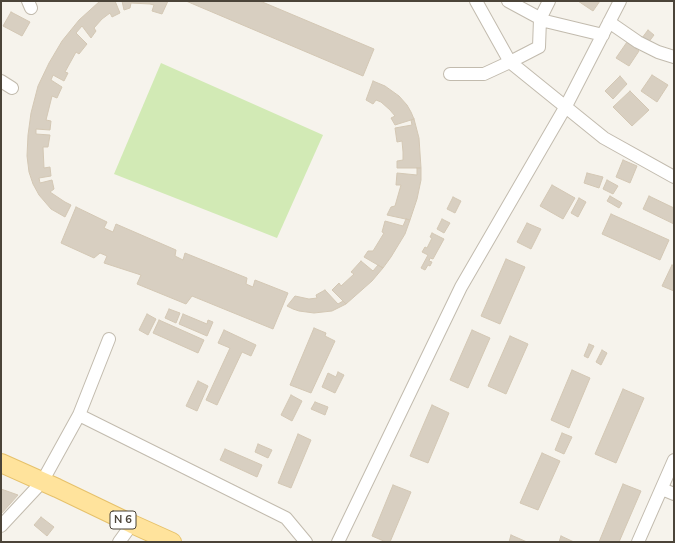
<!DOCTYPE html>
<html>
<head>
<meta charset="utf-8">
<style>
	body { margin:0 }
	#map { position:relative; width:675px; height:543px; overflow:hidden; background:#f6f3ec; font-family:Mulish,sans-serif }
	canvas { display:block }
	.frame { position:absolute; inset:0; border:2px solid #4b4439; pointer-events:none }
</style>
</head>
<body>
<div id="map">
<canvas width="675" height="543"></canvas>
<div class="frame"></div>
</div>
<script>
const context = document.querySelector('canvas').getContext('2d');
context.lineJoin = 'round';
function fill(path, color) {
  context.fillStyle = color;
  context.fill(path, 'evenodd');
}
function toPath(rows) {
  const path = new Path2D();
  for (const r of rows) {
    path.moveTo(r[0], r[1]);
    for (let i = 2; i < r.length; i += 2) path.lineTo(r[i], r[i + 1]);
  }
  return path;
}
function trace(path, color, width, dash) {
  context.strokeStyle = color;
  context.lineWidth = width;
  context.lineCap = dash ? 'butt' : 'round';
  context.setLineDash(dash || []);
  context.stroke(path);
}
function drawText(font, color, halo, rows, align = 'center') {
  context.font = font + ' Mulish,sans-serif';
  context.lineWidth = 3;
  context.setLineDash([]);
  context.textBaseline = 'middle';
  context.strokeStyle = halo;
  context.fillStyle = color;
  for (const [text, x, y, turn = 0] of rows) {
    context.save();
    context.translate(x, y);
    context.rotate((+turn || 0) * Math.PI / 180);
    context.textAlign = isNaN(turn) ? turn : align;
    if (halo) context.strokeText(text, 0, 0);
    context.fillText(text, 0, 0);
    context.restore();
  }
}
fill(toPath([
	[161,63,323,135,277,238,114,174]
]), '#d2eab5');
const building = toPath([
	[100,1,115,1,120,13,112,17,110,13,102,19,94,28,96,31,91,38,82,26,76,33,87,44,79,54,76,52,65,72,68,73,64,81,53,75,51,80,62,87,57,98,52,96,46,120,51,121,50,130,36,129,36,134,50,135,48,147,43,147,44,168,50,167,51,176,39,178,40,183,52,180,54,189,50,192,65,202,71,205,65,217,51,209,39,195,33,184,29,172,27,156,28,135,31,113,38,86,49,63,62,41,79,20,100,1],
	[122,1,168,1,162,14,152,11,154,5,150,4,131,3,130,8,124,10,122,1],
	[186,1,260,1,374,49,363,76,186,1],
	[578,1,600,1,593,11,578,1],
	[11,12,30,22,22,36,3,26,11,12],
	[648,30,654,35,648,43,642,38,648,30],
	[627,42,639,51,629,66,616,58,627,42],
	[652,75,668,85,657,102,641,91,652,75],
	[620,76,627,84,613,99,605,91,620,76],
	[373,81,385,86,399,96,407,105,411,112,414,119,395,125,391,118,395,116,390,110,381,102,376,100,373,104,366,100,373,81],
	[630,91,649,110,632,126,613,107,630,91],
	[414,119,419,138,421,168,397,168,397,161,403,160,403,152,402,141,397,142,395,128,412,125,411,120,414,119],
	[623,160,637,166,630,183,616,177,623,160],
	[417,168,421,168,421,180,417,199,410,220,387,215,391,207,395,206,401,185,396,185,397,173,417,175,417,168],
	[587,173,603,177,599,188,584,183,587,173],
	[607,180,618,186,613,194,603,189,607,180],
	[552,185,575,198,563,219,540,206,552,185],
	[610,196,622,203,619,208,607,201,610,196],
	[649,196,674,208,674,224,643,209,649,196],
	[453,197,461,201,455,213,447,209,453,197],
	[579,198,586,202,578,217,571,213,579,198],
	[76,207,107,222,104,228,113,232,116,224,176,250,175,256,183,260,185,253,247,278,246,284,253,287,255,280,288,293,273,329,192,296,186,304,137,284,141,275,104,263,107,256,100,253,94,258,61,243,76,207],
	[611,214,669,240,660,260,602,234,611,214],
	[406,219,410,220,405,234,391,257,383,268,364,257,368,251,373,251,384,233,382,232,385,221,403,226,406,219],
	[442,219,450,223,444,233,437,229,442,219],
	[527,223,541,229,531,249,517,242,527,223],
	[432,233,444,239,433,259,430,258,429,261,432,262,430,266,428,265,425,270,421,268,428,255,422,252,425,247,427,248,432,238,430,237,432,233],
	[506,259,525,267,500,324,481,316,506,259],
	[361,261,373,271,378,265,383,268,372,281,346,304,332,290,339,283,341,286,354,274,351,272,361,261],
	[672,265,674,266,674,291,662,286,672,265],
	[325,290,338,304,343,301,346,304,332,311,314,313,299,311,293,309,287,306,295,296,309,299,317,298,316,295,325,290],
	[169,309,180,313,176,323,165,318,169,309],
	[147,314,156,319,148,335,139,330,147,314],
	[183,314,207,324,208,320,213,322,207,336,179,324,183,314],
	[159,320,204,340,198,353,153,333,159,320],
	[314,328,326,333,325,336,335,341,311,393,290,385,314,328],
	[224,330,256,345,251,356,242,352,217,405,206,400,230,348,218,343,224,330],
	[472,330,490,338,468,388,450,380,472,330],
	[510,336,528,344,506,394,488,386,510,336],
	[589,344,594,346,588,358,584,356,589,344],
	[602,350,607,353,601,365,596,362,602,350],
	[572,370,590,378,569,428,551,420,572,370],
	[338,372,344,375,335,393,322,387,328,373,336,377,338,372],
	[198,381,208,386,197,411,186,406,198,381],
	[623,389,644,398,616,463,595,454,623,389],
	[291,395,302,401,292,421,281,415,291,395],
	[315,402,328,407,325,415,311,409,315,402],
	[432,405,449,413,428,463,410,456,432,405],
	[562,433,572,437,564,454,555,450,562,433],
	[298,434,311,440,291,488,278,483,298,434],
	[258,444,272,450,268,458,255,452,258,444],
	[225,449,262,465,257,477,220,460,225,449],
	[542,453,560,461,538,510,520,503,542,453],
	[623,484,641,491,619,542,599,542,623,484],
	[393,485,411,492,390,542,386,542,372,536,393,485],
	[1,489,18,495,1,514,1,489],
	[41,517,54,527,47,536,34,525,41,517],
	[511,535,527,542,509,542,511,535],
	[561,536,574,542,559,542,561,536]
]);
fill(building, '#d8cfc1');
trace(building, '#d3c7b4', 1);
const minor = toPath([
	[28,1,31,8],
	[476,1,510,62,604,138,674,177],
	[508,1,545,21,603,35],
	[609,22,638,42,658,52,674,57],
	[450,74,484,74,510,62,539,47,540,19,549,1],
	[1,81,12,88],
	[79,415,286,518,306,542],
	[662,489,674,494],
	[1,526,42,482,79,415,109,339],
	[119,542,132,524],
	[338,542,461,287,566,106,620,1],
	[638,542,674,460]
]);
const primary = toPath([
	[1,463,57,488,132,524,172,542]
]);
trace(minor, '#c2bbae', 14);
trace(primary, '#e6c16a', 20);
trace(minor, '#fff', 12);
trace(primary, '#ffe39c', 18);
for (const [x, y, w] of [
	[123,520,26]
]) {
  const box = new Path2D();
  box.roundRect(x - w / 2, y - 9, w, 18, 3);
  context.fillStyle = '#fff';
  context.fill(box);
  trace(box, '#4b4439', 1);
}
drawText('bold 11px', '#4b4439', null, [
	["N 6",123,520]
]);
</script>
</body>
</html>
